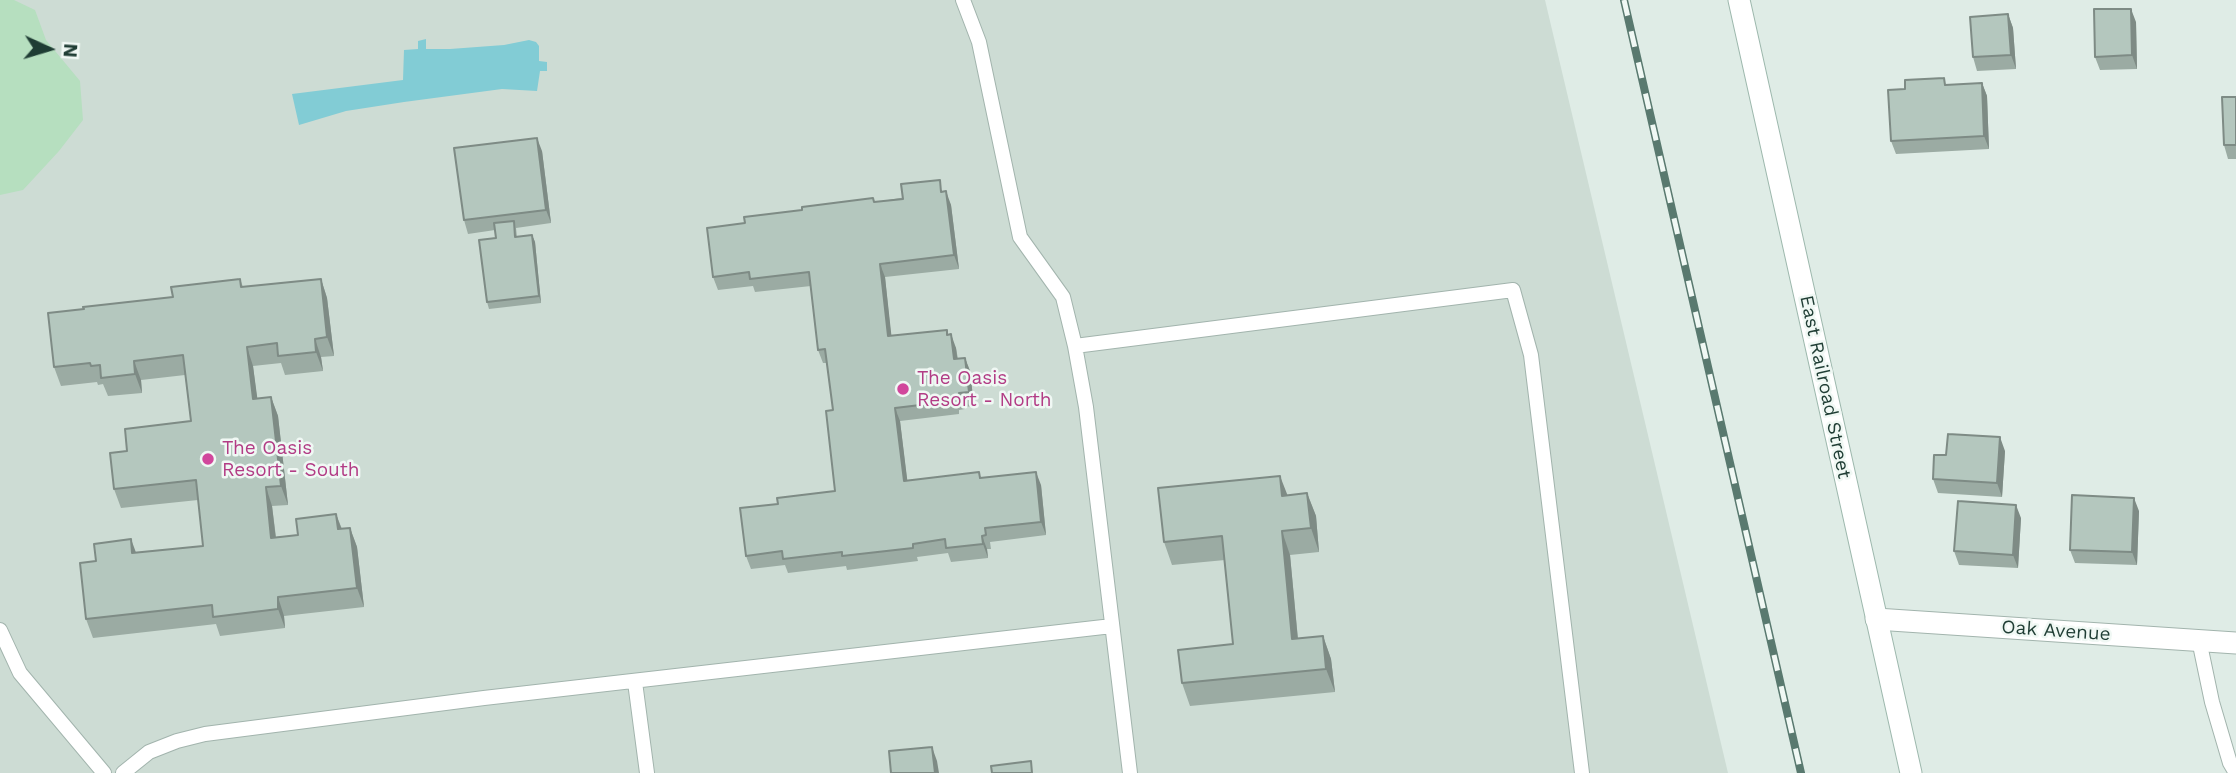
<!DOCTYPE html>
<html>
<head>
<meta charset="utf-8">
<style>
	body { margin:0 }
	#map { position:relative; width:2236px; height:773px; overflow:hidden; background:#dfece6; font-family:"Work Sans",sans-serif }
	canvas { display:block }
	.north { position:absolute; left:14px; top:14px; width:70px; height:70px; -webkit-text-stroke:5px #f0f8f4; paint-order:stroke; rotate:94deg; font-size:19px; font-weight:700; line-height:28px; text-align:center; color:#1f3d34 }
	.north::after { content:''; display:block; margin:auto; width:24px; height:32px; background:#1f3d34; clip-path:polygon(50% 0,100% 100%,50% 72%,0 100%) }
</style>
</head>
<body>
<div id="map">
<canvas width="2236" height="773"></canvas>
<div class="north">N</div>
</div>
<script>
const context = document.querySelector('canvas').getContext('2d');
context.lineJoin = 'round';
function fill(path, color) {
  context.fillStyle = color;
  context.fill(path, 'evenodd');
}
function toPath(rows) {
  const path = new Path2D();
  for (const r of rows) {
    path.moveTo(r[0], r[1]);
    for (let i = 2; i < r.length; i += 2) path.lineTo(r[i], r[i + 1]);
  }
  return path;
}
function trace(path, color, width, dash) {
  context.strokeStyle = color;
  context.lineWidth = width;
  context.lineCap = dash ? 'butt' : 'round';
  context.setLineDash(dash || []);
  context.stroke(path);
}
function drawText(font, color, halo, rows, align = 'center') {
  context.font = font + ' "Work Sans",sans-serif';
  context.lineWidth = 5;
  context.setLineDash([]);
  context.textBaseline = 'middle';
  context.strokeStyle = halo;
  context.fillStyle = color;
  for (const [text, x, y, turn = 0] of rows) {
    context.save();
    context.translate(x, y);
    context.rotate((+turn || 0) * Math.PI / 180);
    context.textAlign = isNaN(turn) ? turn : align;
    if (halo) context.strokeText(text, 0, 0);
    context.fillText(text, 0, 0);
    context.restore();
  }
}
fill(toPath([
	[0,0,1545,0,1728,773,0,773]
]), '#cddcd4');
fill(toPath([
	[0,0,14,0,35,10,46,40,80,81,83,120,59,151,23,190,0,195]
]), '#b6dfbf');
fill(toPath([
	[426,39,426,49,450,49,504,45,529,40,536,42,539,46,539,61,547,62,547,71,540,71,537,91,502,89,404,102,346,111,299,125,292,94,403,80,404,50,418,49,418,41]
]), '#82ccd5');
const lane = toPath([
	[963,0,979,42,1020,237,1063,297,1075,346,1086,407,1130,773],
	[1075,346,1513,290,1531,355,1582,773],
	[0,630,20,673,104,773],
	[2199,640,2212,702,2230,763,2236,773],
	[635,682,647,773],
	[123,773,149,752,177,741,205,734,484,698,1112,626]
]);
const street = toPath([
	[1876,619,2236,643]
]);
const secondary = toPath([
	[1739,0,1911,773]
]);
trace(lane, '#a2b4ad', 16);
trace(street, '#a2b4ad', 23);
trace(secondary, '#9db8ad', 23);
trace(lane, '#fff', 14);
trace(street, '#fff', 21);
trace(secondary, '#fff', 21);
const rail = toPath([
	[1624,0,1801,773]
]);
trace(rail, '#59796f', 8);
trace(rail, '#f0f8f4', 5, [16]);
fill(toPath([
	[2008,14,2013,28,2016,69,1977,71,1973,57],
	[2136,22,2137,69,2100,70,2095,57],
	[1982,83,1987,96,1989,149,1896,154,1891,141,1946,85],
	[2236,97,2236,159,2228,159,2224,145],
	[542,151,551,223,516,228,517,237,532,235,535,242,541,303,489,309,487,302,496,238,495,230,468,234,464,220],
	[944,191,951,205,959,269,885,277,891,336,948,335,956,348,958,359,965,358,970,371,974,406,964,407,965,409,959,410,959,414,900,421,907,480,982,478,1041,485,1046,535,990,542,991,549,987,549,988,558,951,562,948,553,917,557,918,561,847,570,846,566,788,573,785,565,751,569,746,556,778,504,835,491,833,410,827,363,823,363,818,350,811,286,755,292,753,286,718,290,713,277,745,223],
	[240,279,243,287,321,279,327,298,334,356,321,357,323,371,285,375,281,363,253,366,257,399,271,397,278,416,288,505,272,506,276,537,298,535,336,514,342,529,350,528,357,547,364,607,284,616,285,628,220,636,216,624,93,638,86,619,96,561,136,553,203,546,198,500,121,508,114,489,127,451,191,421,185,375,141,380,142,393,108,396,103,384,98,385,97,382,61,386,54,367],
	[2005,451,2002,497,1938,493,1933,479],
	[1307,493,1316,516,1319,552,1290,555,1298,639,1323,636,1331,659,1335,692,1190,706,1182,683,1233,644,1225,560,1172,565,1164,542,1287,495],
	[2139,511,2137,565,2075,563,2070,550],
	[2021,518,2018,568,1959,565,1954,551]
]), '#9baba3');
fill(toPath([
	[2131,9,2136,22,2137,69,2132,55],
	[2008,14,2013,28,2016,69,2011,55],
	[1982,83,1987,96,1989,149,1984,136],
	[537,138,542,151,551,223,546,210],
	[946,191,951,205,959,269,954,255],
	[532,235,535,242,541,303,539,296],
	[880,264,885,277,893,350,888,336],
	[321,279,327,298,334,356,327,337],
	[951,334,956,348,959,372,954,359],
	[315,339,321,357,323,371,316,352],
	[247,347,253,366,260,418,253,399],
	[965,358,970,371,974,406,969,392],
	[134,361,141,380,142,393,135,374],
	[271,397,278,416,288,505,281,486],
	[895,408,900,421,909,494,904,481],
	[2000,437,2005,451,2002,497,1997,483],
	[1036,472,1041,485,1046,535,1041,522],
	[1280,476,1289,499,1282,496],
	[266,487,272,506,278,557,271,538],
	[1307,493,1316,516,1319,552,1311,528],
	[2134,498,2139,511,2137,565,2132,552],
	[2016,505,2021,518,2018,568,2013,555],
	[336,514,343,533,338,529],
	[350,528,357,547,364,607,357,588],
	[1282,531,1290,555,1300,662,1292,639],
	[982,536,987,549,988,558,983,544],
	[131,539,138,558,132,553],
	[278,597,284,616,285,628,278,609],
	[1323,636,1331,659,1335,692,1326,669],
	[932,747,937,761,939,773,935,773]
]), '#7e8b85');
const building = toPath([
	[2094,9,2131,9,2132,55,2095,57,2094,9],
	[2008,14,2011,55,1973,57,1970,17,2008,14],
	[1944,78,1945,85,1982,83,1984,136,1891,141,1888,90,1905,89,1905,80,1944,78],
	[2222,97,2236,97,2236,145,2224,145,2222,97],
	[537,138,546,210,464,220,454,148,537,138],
	[940,180,941,192,946,191,954,255,880,264,888,336,947,330,947,335,951,334,954,359,965,358,969,392,959,393,960,396,954,397,954,401,895,408,904,481,979,472,980,478,1036,472,1041,522,985,528,986,535,982,536,983,544,946,548,945,539,913,544,913,548,842,556,842,552,783,559,782,551,746,556,740,508,778,504,777,498,835,491,826,411,833,410,825,349,818,350,809,272,750,279,749,272,713,277,707,228,745,223,744,217,802,210,802,207,873,198,874,202,903,199,901,184,940,180],
	[514,221,515,237,532,235,539,296,487,302,479,240,496,238,494,223,514,221],
	[240,279,241,287,321,279,327,337,315,339,316,352,278,356,277,343,247,347,253,399,271,397,281,486,266,487,271,538,298,535,296,519,336,514,338,529,350,528,357,588,278,597,278,609,213,617,212,605,86,619,80,563,96,561,94,544,131,539,132,553,203,546,196,480,114,489,110,453,127,451,125,429,191,421,183,355,134,361,135,374,101,378,100,365,91,366,90,363,54,367,48,313,84,309,83,307,173,297,171,287,240,279],
	[1948,434,2000,437,1997,483,1933,479,1934,455,1946,455,1948,434],
	[1280,476,1282,496,1307,493,1311,528,1282,531,1292,639,1323,636,1326,669,1182,683,1178,650,1233,644,1222,536,1164,542,1158,488,1280,476],
	[2072,495,2134,498,2132,552,2070,550,2072,495],
	[1958,501,2016,505,2013,555,1954,551,1958,501],
	[932,747,935,773,891,773,889,751,932,747],
	[1031,761,1032,773,992,773,991,766,1031,761]
]);
fill(building, '#b4c7be');
trace(building, '#7e8b85', 2);
for (const [x, y, r, color] of [
	[903,389,7,"#d1479c"],
	[208,459,7,"#d1479c"]
]) {
  const dot = new Path2D();
  dot.arc(x, y, r, 0, 2 * Math.PI);
  context.fillStyle = color;
  context.fill(dot);
  trace(dot, '#f0f8f4', 2.5);
}
drawText('19px', '#b23c85', '#f0f8f4', [
	["The Oasis",917,378],
	["Resort - North",917,400],
	["The Oasis",222,448],
	["Resort - South",222,470]
], 'left');
drawText('19px', '#1f3d34', '#f0f8f4', [
	["East Railroad Street",1825,387,78],
	["Oak Avenue",2056,631,4]
]);
</script>
</body>
</html>
